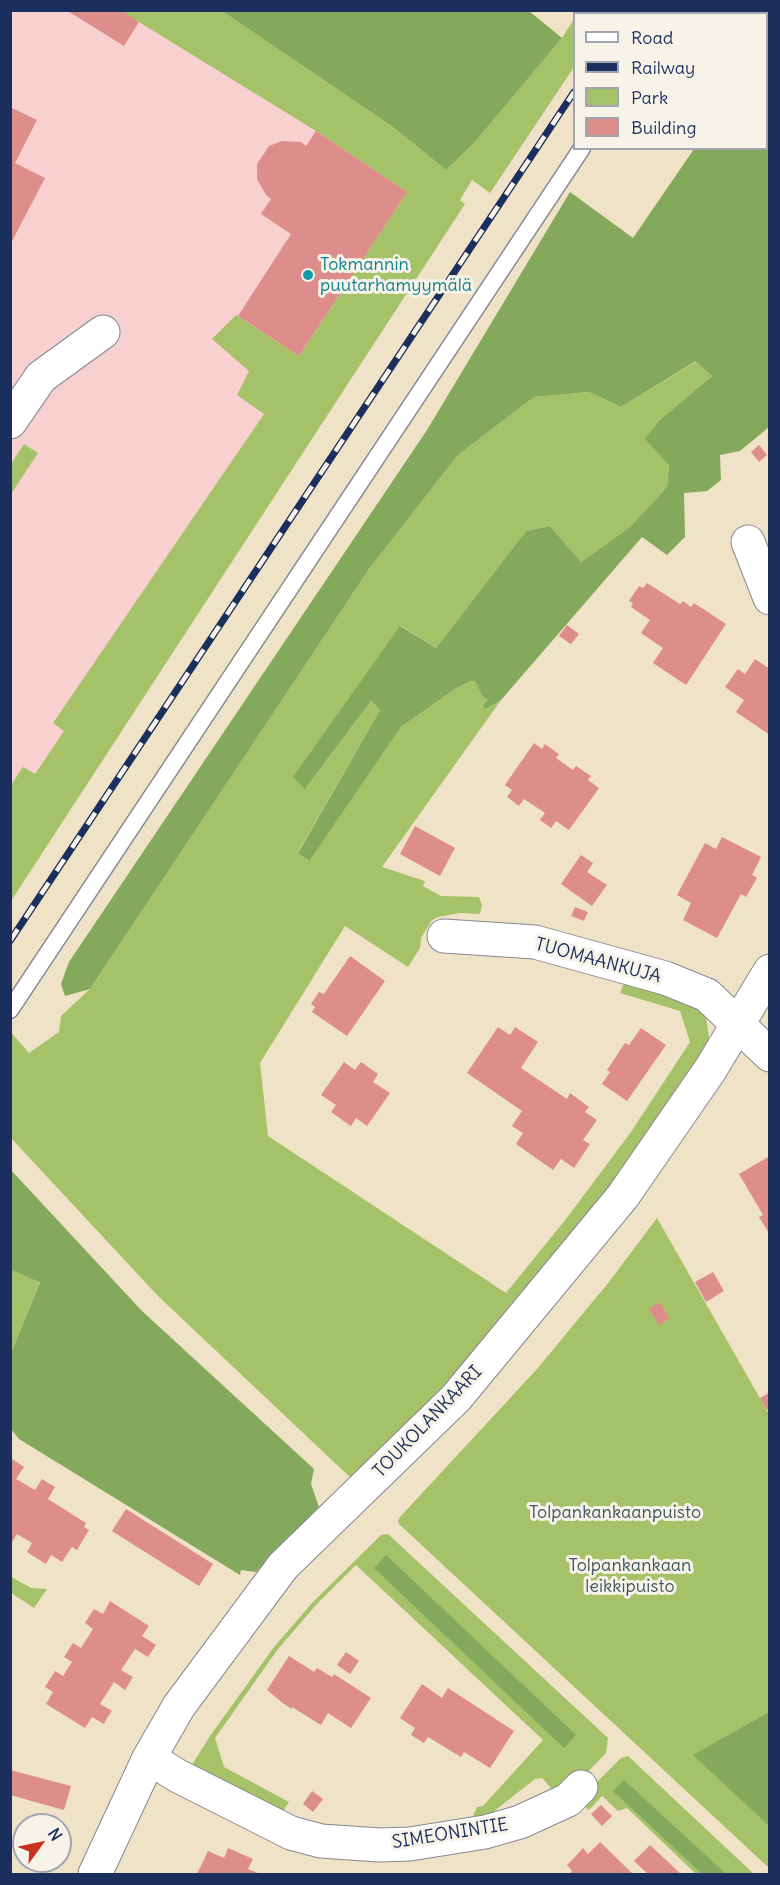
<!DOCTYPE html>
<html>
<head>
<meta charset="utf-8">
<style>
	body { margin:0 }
	#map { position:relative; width:780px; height:1885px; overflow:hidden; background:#f0e2c6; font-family:Delius,sans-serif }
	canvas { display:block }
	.frame { position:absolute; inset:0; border:12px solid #1b2f5e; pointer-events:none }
	.legend { position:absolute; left:573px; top:12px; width:195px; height:138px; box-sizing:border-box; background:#f7f3e8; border:2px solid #9fa5b1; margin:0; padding:8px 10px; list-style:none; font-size:18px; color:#1b2f5e }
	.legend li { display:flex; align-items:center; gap:12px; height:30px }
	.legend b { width:30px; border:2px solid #9fa5b1 }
	.north { position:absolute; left:12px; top:1813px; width:60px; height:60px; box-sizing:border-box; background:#f7f3e8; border:2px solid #9fa5b1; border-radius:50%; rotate:57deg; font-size:16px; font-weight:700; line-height:24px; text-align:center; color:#1b2f5e }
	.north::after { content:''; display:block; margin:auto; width:21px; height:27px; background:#c8321e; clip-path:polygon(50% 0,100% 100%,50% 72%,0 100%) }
</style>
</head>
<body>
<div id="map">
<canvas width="780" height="1885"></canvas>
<div class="frame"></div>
<ul class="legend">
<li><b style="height:8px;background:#fff"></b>Road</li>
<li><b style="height:8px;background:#1b2f5e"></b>Railway</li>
<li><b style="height:16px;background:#a6c268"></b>Park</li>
<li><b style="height:16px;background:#dd8e8a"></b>Building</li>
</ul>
<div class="north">N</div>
</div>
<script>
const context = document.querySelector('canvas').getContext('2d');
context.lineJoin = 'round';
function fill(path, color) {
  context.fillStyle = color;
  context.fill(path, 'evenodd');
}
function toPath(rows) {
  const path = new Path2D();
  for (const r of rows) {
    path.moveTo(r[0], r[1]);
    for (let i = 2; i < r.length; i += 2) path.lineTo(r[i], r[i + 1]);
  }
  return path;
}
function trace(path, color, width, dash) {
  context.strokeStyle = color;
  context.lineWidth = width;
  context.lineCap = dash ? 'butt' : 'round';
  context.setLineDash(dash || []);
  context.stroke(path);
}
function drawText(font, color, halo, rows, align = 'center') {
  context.font = font + ' Delius,sans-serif';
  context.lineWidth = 6;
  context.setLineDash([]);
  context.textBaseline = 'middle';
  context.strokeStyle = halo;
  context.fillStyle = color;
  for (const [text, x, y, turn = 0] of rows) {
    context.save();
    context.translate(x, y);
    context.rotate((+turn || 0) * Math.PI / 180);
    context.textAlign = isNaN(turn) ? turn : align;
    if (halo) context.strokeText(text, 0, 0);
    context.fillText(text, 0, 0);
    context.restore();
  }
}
fill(toPath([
	[11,11,172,11,435,175,11,815]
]), '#f7d0cf');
fill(toPath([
	[121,11,222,11,393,127,446,170,475,142,562,38,574,19,574,67,490,193,472,180,460,200,465,204,11,901,11,785,23,767,35,774,64,731,53,723,264,414,237,395,249,371,212,339,236,315,299,356,407,192,316,131],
	[697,361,712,376,661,419,669,466,667,487,630,527,581,562,550,526,526,531,436,648,401,626,306,788,371,701,380,710,298,852,308,861,401,727,455,689,471,681,475,681,489,700,485,708,501,700,382,867,425,881,423,886,441,896,479,897,482,905,480,914,460,913,438,917,432,920,421,938,420,948,408,967,345,926,260,1063,268,1136,506,1293,566,1219,631,1132,690,1042,680,1011,620,993,625,981,694,1005,702,1010,706,1017,709,1038,707,1046,611,1187,517,1306,368,1478,353,1480,158,1296,11,1138,10,1031,29,1053,59,1032,61,1016,90,989,369,569,458,455,534,397,589,392,621,407],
	[24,444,38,453,11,494,11,464],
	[657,1218,769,1414,769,1712,694,1755,769,1826,769,1868,399,1524,398,1521,400,1517,537,1369,609,1282],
	[11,1270,40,1281,11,1353],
	[388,1534,608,1738,606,1753,581,1779,560,1791,552,1789,542,1778,535,1779,488,1816,478,1820,473,1816,477,1807,483,1806,543,1740,356,1565,316,1605,278,1649,215,1738,224,1767,289,1802,281,1815,190,1768,210,1736,274,1647,313,1602,381,1535],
	[10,1576,31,1588,47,1589,34,1608,11,1593],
	[628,1756,754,1874,696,1874,627,1808,618,1811,602,1796,589,1810,586,1808,582,1797,621,1758]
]), '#a6c268');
fill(toPath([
	[222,11,529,11,562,38,475,142,446,170,393,127],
	[690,11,769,11,769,427,740,451,720,455,721,480,707,491,684,493,685,537,667,555,642,537,501,700,485,709,483,706,488,700,482,695,475,681,471,681,455,689,401,727,309,861,298,853,380,710,371,701,305,789,293,777,400,626,436,648,526,531,550,526,581,562,630,527,667,487,669,465,645,439,661,419,712,376,696,361,621,407,589,392,534,397,458,455,369,569,90,989,65,996,61,984,69,962,427,430,570,192,633,238,694,149,766,148,766,14,691,14,689,11],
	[10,1169,142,1311,314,1469,311,1484,319,1507,256,1572,241,1570,240,1575,19,1439,11,1429,11,1353,40,1282,11,1270],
	[386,1555,576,1735,564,1748,374,1568],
	[769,1712,769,1826,693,1755],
	[624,1780,726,1874,702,1874,613,1791]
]), '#84a85c');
fill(toPath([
	[66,10,121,10,139,22,124,46],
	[10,107,37,120,15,163,45,178,10,245],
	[316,131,407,192,299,356,238,316,291,234,261,214,271,199,266,195,257,179,257,164,269,146,282,141,301,142,306,146],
	[759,445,767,455,759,462,751,452],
	[647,583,680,604,683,601,691,607,694,603,726,624,686,685,653,663,663,648,641,633,650,620,631,607,633,603,629,601,639,586,643,588],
	[567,625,579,634,571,644,559,636],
	[755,659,770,669,770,735,736,712,744,700,725,687,738,669,745,674],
	[534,743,542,749,545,744,559,754,556,758,563,763,573,770,576,766,591,776,588,780,599,788,569,830,556,821,551,828,540,820,545,813,524,799,519,806,507,797,512,790,505,785],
	[415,826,455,848,440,876,400,854],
	[722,837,761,857,752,875,757,878,746,897,741,894,717,938,683,920,691,903,677,895,705,843,716,849],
	[581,855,593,863,587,872,607,885,592,906,561,884],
	[575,907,588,912,584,921,571,916],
	[350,956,385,981,347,1036,312,1012,315,1007,311,1004,319,992,324,994],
	[498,1027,510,1035,515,1027,538,1042,521,1068,567,1099,570,1093,589,1107,585,1112,597,1120,583,1140,590,1144,574,1168,561,1159,553,1170,516,1144,523,1133,512,1126,522,1111,467,1073],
	[641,1028,666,1045,627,1101,602,1084,610,1072,607,1070,625,1043,629,1045],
	[344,1062,355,1070,361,1062,378,1074,373,1082,390,1093,367,1126,356,1118,351,1126,331,1112,336,1105,321,1095],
	[770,1156,770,1235,759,1217,763,1215,739,1174],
	[713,1272,724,1291,706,1302,695,1282],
	[659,1302,670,1318,659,1325,649,1309],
	[770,1392,770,1409,767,1410,760,1398],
	[12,1459,24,1467,16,1479,35,1490,42,1479,55,1487,48,1499,86,1523,84,1527,89,1530,77,1550,72,1547,62,1562,51,1555,46,1564,27,1552,32,1543,17,1534,12,1542,10,1541],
	[126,1509,213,1564,199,1586,112,1531],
	[110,1601,149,1626,142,1636,156,1645,148,1657,135,1649,121,1670,133,1677,125,1690,114,1682,100,1704,112,1711,107,1718,104,1724,92,1717,85,1728,46,1704,53,1692,45,1687,55,1671,63,1676,72,1662,64,1657,73,1643,81,1648,93,1629,85,1623,94,1609,103,1614],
	[346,1652,359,1661,350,1674,337,1665],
	[289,1656,314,1672,317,1668,332,1677,334,1674,371,1698,351,1728,328,1713,321,1725,292,1707,292,1709,284,1704,267,1690],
	[422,1684,442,1698,448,1688,514,1731,490,1768,464,1752,461,1757,428,1737,424,1743,411,1735,415,1728,400,1718],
	[10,1770,71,1786,64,1810,10,1795],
	[312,1791,323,1799,313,1812,303,1804],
	[601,1805,612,1816,602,1826,591,1814],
	[600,1842,632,1873,631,1874,569,1874,572,1871,567,1865,575,1857,583,1848,588,1854],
	[650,1845,681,1874,648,1874,634,1861],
	[228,1848,253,1859,248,1869,260,1874,197,1874,208,1851,224,1858]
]), '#dd8e8a');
const service = toPath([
	[674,14,676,10],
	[10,1010,582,148]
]);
const minor = toPath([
	[10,422,41,377,103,332],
	[748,542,770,598],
	[444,936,535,942,665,978,707,995,770,1055],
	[149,1758,178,1776,291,1833,321,1841,380,1845,410,1844,485,1832,520,1822,568,1800,581,1787],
	[95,1874,149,1758,179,1706,283,1566,456,1398,623,1196,710,1070,770,971]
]);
trace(service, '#868892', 19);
trace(minor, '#868892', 35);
trace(service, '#fff', 16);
trace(minor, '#fff', 33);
const rail = toPath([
	[627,14,629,10],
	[10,941,574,92]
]);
trace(rail, '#1b2f5e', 7);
trace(rail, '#f7f3e8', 4.5, [14]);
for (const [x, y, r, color] of [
	[308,275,6,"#0f9aa8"]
]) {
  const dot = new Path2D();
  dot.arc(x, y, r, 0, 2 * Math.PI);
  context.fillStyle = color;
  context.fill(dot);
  trace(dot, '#f7f3e8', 2);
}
drawText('18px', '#0d838f', '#f7f3e8', [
	["Tokmannin",320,265],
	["puutarhamyymälä",320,286]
], 'left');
drawText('18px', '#1b2f5e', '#f7f3e8', [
	["TUOMAANKUJA",598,961,15],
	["TOUKOLANKAARI",428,1422,-46],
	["SIMEONINTIE",450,1834,-9]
]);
drawText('18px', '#3e5460', '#f7f3e8', [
	["Tolpankankaanpuisto",615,1513],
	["Tolpankankaan",630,1566],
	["leikkipuisto",630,1587]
]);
</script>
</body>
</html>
